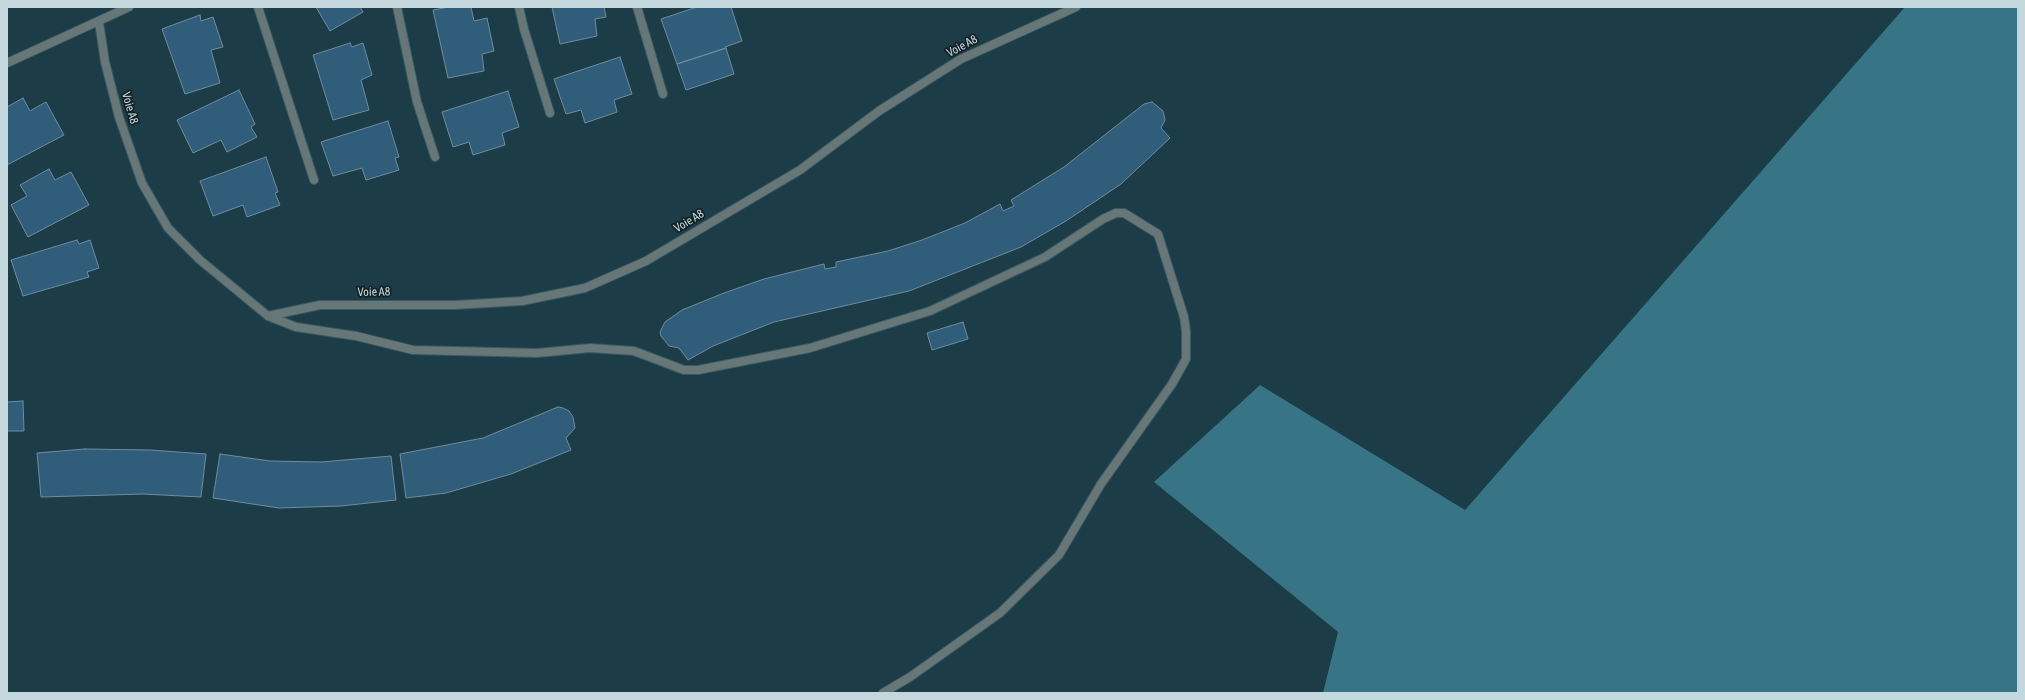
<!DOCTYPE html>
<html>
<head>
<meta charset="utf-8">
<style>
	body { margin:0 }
	#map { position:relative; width:2025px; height:700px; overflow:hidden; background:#1c3d47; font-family:"Asap Condensed",sans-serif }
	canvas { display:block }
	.frame { position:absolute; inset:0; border:8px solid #c4d7dc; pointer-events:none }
</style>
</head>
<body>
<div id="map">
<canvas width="2025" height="700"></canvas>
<div class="frame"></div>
</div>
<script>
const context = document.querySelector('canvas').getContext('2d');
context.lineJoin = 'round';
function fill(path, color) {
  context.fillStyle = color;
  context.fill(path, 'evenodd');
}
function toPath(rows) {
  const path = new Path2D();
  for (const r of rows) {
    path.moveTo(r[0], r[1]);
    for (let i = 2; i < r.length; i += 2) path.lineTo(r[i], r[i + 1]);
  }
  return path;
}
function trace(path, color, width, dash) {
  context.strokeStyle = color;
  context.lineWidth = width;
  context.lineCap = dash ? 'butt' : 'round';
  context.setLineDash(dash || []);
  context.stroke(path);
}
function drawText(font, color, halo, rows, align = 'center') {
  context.font = font + ' "Asap Condensed",sans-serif';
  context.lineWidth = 3.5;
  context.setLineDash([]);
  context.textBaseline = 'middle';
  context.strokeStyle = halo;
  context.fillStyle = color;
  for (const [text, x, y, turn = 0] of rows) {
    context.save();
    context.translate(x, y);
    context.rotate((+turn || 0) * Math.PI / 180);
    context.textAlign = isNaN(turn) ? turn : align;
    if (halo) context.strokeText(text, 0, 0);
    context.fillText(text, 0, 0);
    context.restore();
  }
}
fill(toPath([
	[1905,7,2018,7,2018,693,1323,693,1338,632,1154,482,1260,385,1465,510]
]), '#377485');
const building = toPath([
	[316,7,360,7,363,12,330,31,316,7],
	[449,7,471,7,474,21,487,18,494,51,482,54,484,71,448,78,433,10,449,7],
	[552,7,604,7,606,17,595,19,597,36,560,44,552,7],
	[697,7,731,7,742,41,725,47,726,48,677,64,661,19,697,7],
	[200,15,201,21,213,17,223,47,211,50,220,83,185,94,162,29,200,15],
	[350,43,352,47,363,43,372,75,361,80,369,110,333,120,313,55,350,43],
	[726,48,734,74,686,90,677,64,726,48],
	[620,57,632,94,614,100,617,112,585,123,581,110,566,114,554,79,620,57],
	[239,90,255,124,251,127,257,137,227,152,221,140,193,153,177,120,239,90],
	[508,91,519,127,502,133,505,145,473,155,469,142,453,147,442,112,508,91],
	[23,98,30,111,46,102,64,135,7,165,7,107,23,98],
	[1152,102,1163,111,1165,120,1161,128,1170,138,1121,184,1066,221,1021,247,909,291,774,322,713,346,688,360,679,348,669,346,661,336,660,332,665,322,682,310,724,293,764,279,824,264,825,269,836,267,836,262,888,251,922,240,965,223,1000,204,1003,211,1014,206,1011,200,1064,167,1144,104,1152,102],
	[388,121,399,157,395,158,399,170,366,180,362,168,333,176,321,142,388,121],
	[266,157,278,192,275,193,280,205,247,217,243,205,213,216,200,181,266,157],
	[49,169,55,180,71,172,89,205,28,237,11,205,27,196,20,185,49,169],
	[77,240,79,244,90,240,99,268,87,272,89,277,23,296,11,260,77,240],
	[963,322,968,339,932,350,927,333,963,322],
	[23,401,24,431,7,431,7,402,23,401],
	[558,407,563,408,569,411,573,417,575,428,566,438,571,450,511,474,446,493,406,498,400,454,483,438,558,407],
	[85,449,150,450,206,454,201,497,143,494,41,497,37,453,85,449],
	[220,454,270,461,321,462,391,456,396,500,341,506,279,508,213,498,220,454]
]);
fill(building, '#305d7a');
trace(building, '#708c9f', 1);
const street = toPath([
	[258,7,314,180],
	[397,7,417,102,435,157],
	[519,7,524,29,550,113],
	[637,7,663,94],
	[99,22,105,62,119,117,142,183,168,228,200,260,268,316,296,327,356,336,413,350,537,353,590,348,634,351,684,370,698,370,810,348,930,311,1045,257,1103,219,1116,213,1124,213,1158,234,1184,317,1186,331,1186,359,1172,384,1101,484,1059,555,1000,613,910,677,883,693],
	[7,63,129,7],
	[268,316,320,305,455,305,522,301,585,288,646,261,800,170,879,111,961,59,1076,7]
]);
trace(street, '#3a5962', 10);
trace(street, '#677778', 8);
drawText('12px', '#c4d7dc', '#132226', [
	["Voie A8",962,46,-28],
	["Voie A8",130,108,74],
	["Voie A8",689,221,-31],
	["Voie A8",374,292,-1]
]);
</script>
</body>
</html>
